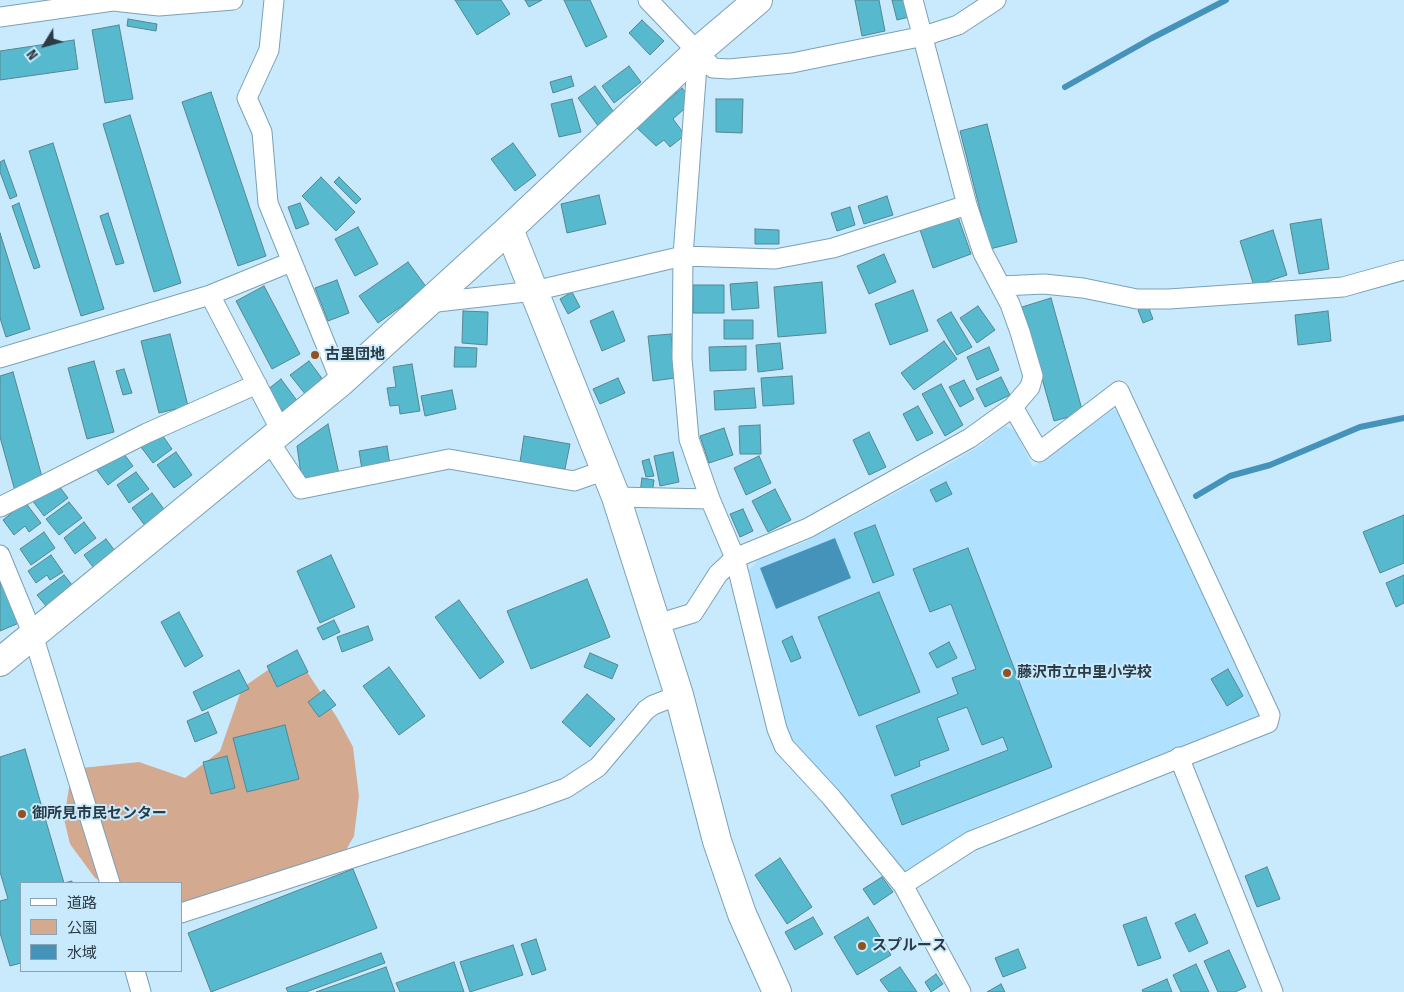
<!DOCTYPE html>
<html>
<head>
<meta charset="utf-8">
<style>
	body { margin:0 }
	#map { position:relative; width:1404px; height:992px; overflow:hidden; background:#c9eafd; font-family:"Fira Sans Condensed","Noto Sans JP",sans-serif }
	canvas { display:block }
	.legend { position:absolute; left:20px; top:882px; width:162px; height:90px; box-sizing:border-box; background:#c9eafd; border:1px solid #8aa4b3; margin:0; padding:6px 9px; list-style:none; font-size:15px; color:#2b3b45 }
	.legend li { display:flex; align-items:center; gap:10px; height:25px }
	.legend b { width:25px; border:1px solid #8aa4b3 }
	.north { position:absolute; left:20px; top:20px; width:50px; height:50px; -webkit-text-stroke:4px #c9eafd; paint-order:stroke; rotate:233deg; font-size:14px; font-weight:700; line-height:20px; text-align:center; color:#2b3b45 }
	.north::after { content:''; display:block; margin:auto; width:18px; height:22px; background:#2b3b45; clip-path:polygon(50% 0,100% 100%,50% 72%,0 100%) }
</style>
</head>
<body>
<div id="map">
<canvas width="1404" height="992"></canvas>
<ul class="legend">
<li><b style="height:6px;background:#fff"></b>道路</li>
<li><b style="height:14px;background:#d3a98f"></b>公園</li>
<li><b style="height:14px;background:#4592ba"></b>水域</li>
</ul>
<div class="north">N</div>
</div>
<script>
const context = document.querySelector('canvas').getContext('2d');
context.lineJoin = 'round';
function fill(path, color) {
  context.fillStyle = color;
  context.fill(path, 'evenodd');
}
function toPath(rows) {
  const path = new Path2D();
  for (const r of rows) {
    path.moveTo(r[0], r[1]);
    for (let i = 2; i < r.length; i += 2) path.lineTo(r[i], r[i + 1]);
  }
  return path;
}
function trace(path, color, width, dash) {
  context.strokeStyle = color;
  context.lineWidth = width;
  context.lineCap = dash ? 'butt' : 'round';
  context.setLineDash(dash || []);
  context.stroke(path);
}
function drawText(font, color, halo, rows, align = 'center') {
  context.font = font + ' "Fira Sans Condensed","Noto Sans JP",sans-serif';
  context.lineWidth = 4;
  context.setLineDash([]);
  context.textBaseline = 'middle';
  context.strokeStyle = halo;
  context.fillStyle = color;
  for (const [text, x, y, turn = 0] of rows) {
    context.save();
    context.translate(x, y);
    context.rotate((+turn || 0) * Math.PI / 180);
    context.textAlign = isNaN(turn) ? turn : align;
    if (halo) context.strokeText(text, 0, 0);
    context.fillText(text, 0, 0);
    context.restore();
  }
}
fill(toPath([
	[1114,409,1124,416,1262,714,1253,724,984,823,965,833,910,874,899,871,789,742,781,728,749,570,759,559,805,542,946,466,981,445,1005,426,1015,430,1033,467]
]), '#b0e1fe');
fill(toPath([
	[294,652,338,719,353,747,359,796,354,836,337,866,181,909,181,883,104,883,95,878,70,844,64,819,72,769,139,762,185,778,220,751,242,688]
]), '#d3a98f');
fill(toPath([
	[835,538,851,578,776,609,760,568]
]), '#4592ba');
trace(toPath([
	[1065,87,1152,38,1226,0],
	[1196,496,1230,476,1270,465,1360,427,1404,418]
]), '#4592ba', 6);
const building = toPath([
	[455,0,501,0,510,14,477,35,455,0],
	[525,0,542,0,529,7,525,0],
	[564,0,590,0,607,37,586,47,564,0],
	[855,0,879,0,885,31,862,36,855,0],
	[892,0,909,0,913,16,897,20,892,0],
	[128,19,157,24,156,31,127,26,128,19],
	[642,20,664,41,650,55,629,33,642,20],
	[119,25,133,99,105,103,92,30,119,25],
	[74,40,78,69,0,80,0,51,74,40],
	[629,66,641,82,614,103,602,86,629,66],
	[571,76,574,86,553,93,550,82,571,76],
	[595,86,618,118,601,130,578,98,595,86],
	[682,88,693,101,673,119,685,135,670,147,664,140,656,146,636,127,682,88],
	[211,92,266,256,238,266,182,102,211,92],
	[572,99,581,132,559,137,551,104,572,99],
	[716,99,743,99,742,133,716,132,716,99],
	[130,115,181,283,154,292,103,124,130,115],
	[987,124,1017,242,990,249,960,131,987,124],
	[53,143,104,309,81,316,29,151,53,143],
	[513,143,536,175,515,191,491,159,513,143],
	[4,160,17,196,10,199,0,172,0,162,4,160],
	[321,177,355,212,336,231,302,196,321,177],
	[339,177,361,199,356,204,334,182,339,177],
	[599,195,606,224,567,233,561,204,599,195],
	[887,196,893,215,864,224,858,206,887,196],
	[19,203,40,267,34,269,12,206,19,203],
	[300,203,309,224,296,229,288,207,300,203],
	[850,207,855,225,837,231,831,213,850,207],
	[108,213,124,263,116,265,100,216,108,213],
	[958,217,971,254,933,268,920,230,958,217],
	[1321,219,1329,269,1299,274,1290,224,1321,219],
	[358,227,378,264,355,276,335,239,358,227],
	[755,229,779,230,779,244,755,244,755,229],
	[1273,230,1287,275,1254,286,1240,241,1273,230],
	[0,233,30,329,6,337,0,318,0,233],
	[884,254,896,282,869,294,857,266,884,254],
	[408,262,427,288,378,323,359,296,408,262],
	[337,280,349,313,328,321,315,288,337,280],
	[757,282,759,308,732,310,730,284,757,282],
	[822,282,826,333,778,337,774,287,822,282],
	[693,285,724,285,724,313,693,313,693,285],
	[264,286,300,354,272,369,236,301,264,286],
	[913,290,928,331,890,345,875,304,913,290],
	[572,292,580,307,568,314,560,299,572,292],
	[1051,298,1083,413,1054,421,1022,307,1051,298],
	[978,306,995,330,977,343,960,318,978,306],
	[1148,306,1153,319,1143,323,1138,310,1148,306],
	[463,311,488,312,487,345,462,343,463,311],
	[613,311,625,341,602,351,590,321,613,311],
	[1328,311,1331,341,1298,345,1295,315,1328,311],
	[951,312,972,347,957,355,937,320,951,312],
	[724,320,753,320,753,339,724,339,724,320],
	[170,334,188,406,159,413,141,341,170,334],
	[671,334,675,378,653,381,648,336,671,334],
	[944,341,957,359,914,390,901,373,944,341],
	[780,343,783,369,758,372,756,345,780,343],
	[746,346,746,370,710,371,709,347,746,346],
	[455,347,477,348,476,367,454,367,455,347],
	[989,347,999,370,977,380,967,357,989,347],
	[94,361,114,432,87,439,68,368,94,361],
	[309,361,324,381,306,395,290,375,309,361],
	[412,364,420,411,400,414,399,405,390,406,387,388,396,387,393,367,412,364],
	[124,369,132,393,123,395,116,371,124,369],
	[13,372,44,484,15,491,0,437,0,376,13,372],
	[792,376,794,404,763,406,761,378,792,376],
	[1001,377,1010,395,985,407,976,389,1001,377],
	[618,378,625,393,600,404,593,389,618,378],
	[281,379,298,402,284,413,267,390,281,379],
	[964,380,974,399,960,407,949,387,964,380],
	[941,384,963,425,945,436,922,394,941,384],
	[754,388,756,408,715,410,714,391,754,388],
	[452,390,456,409,425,416,421,396,452,390],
	[918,406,933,433,917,441,903,414,918,406],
	[328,424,339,474,302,482,297,446,328,424],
	[760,425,761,454,740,454,739,426,760,425],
	[724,428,733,455,709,463,700,436,724,428],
	[160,432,172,449,153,463,141,447,160,432],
	[869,432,886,467,869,475,853,440,869,432],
	[524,436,570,444,565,469,520,462,524,436],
	[387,446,390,465,362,470,359,451,387,446],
	[121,450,133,466,108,485,96,469,121,450],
	[176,452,192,475,174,488,157,465,176,452],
	[673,452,679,482,660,486,654,456,673,452],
	[759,456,771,483,746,495,734,468,759,456],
	[649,459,654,476,646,477,642,461,649,459],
	[136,472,149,489,129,503,117,485,136,472],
	[642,478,654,480,652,494,640,492,642,478],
	[56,482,68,498,44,516,32,500,56,482],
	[946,482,952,494,936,502,930,490,946,482],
	[775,489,791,520,768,532,752,501,775,489],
	[152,493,166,512,146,527,132,508,152,493],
	[25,502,41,523,29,532,25,526,14,535,3,520,25,502],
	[69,502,82,518,59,535,46,519,69,502],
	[743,509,753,531,740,537,730,514,743,509],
	[1404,515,1404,563,1380,573,1363,532,1404,515],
	[84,522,96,538,75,554,64,538,84,522],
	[875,525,894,575,873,583,854,533,875,525],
	[44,532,55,548,31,565,20,549,44,532],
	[106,539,118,555,96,571,84,555,106,539],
	[968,548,1052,767,902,825,891,795,1008,750,1003,737,982,745,967,707,937,718,949,750,919,761,920,766,895,776,876,726,958,694,952,678,976,669,951,604,930,612,913,569,968,548],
	[51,555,63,572,50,580,47,575,36,583,28,571,51,555],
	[331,555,355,607,320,623,297,571,331,555],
	[64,575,73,586,46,606,37,595,64,575],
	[1404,575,1404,603,1396,607,1386,583,1404,575],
	[0,579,19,623,0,631,0,579],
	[587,579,610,637,531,669,507,611,587,579],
	[879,592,920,692,859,716,818,617,879,592],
	[459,600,504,662,480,679,435,617,459,600],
	[179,612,203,656,185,667,161,622,179,612],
	[334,620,340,632,323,640,317,628,334,620],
	[368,626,373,640,342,652,337,637,368,626],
	[792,636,801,658,791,662,782,641,792,636],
	[949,642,957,658,937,668,929,653,949,642],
	[297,650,308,672,277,687,267,666,297,650],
	[590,653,618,665,612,679,584,667,590,653],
	[389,667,425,716,399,735,363,686,389,667],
	[1228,669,1243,696,1227,706,1211,679,1228,669],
	[239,670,249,689,202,711,193,692,239,670],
	[324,690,336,705,319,717,308,702,324,690],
	[587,694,615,719,590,747,562,722,587,694],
	[208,712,217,733,195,742,187,721,208,712],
	[285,725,299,779,247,792,233,738,285,725],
	[25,749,64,883,72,881,72,883,21,883,21,963,10,966,0,933,0,901,8,899,0,872,0,757,25,749],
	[227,756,235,788,211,794,203,762,227,756],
	[780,858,812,907,787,924,755,875,780,858],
	[1267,867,1280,899,1257,907,1245,876,1267,867],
	[353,869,377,928,211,992,188,933,353,869],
	[882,877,893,892,874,905,863,889,882,877],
	[1195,914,1208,943,1189,952,1175,923,1195,914],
	[813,917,823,934,795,950,785,932,813,917],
	[868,917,891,955,857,975,834,937,868,917],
	[1146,917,1161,958,1138,966,1123,925,1146,917],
	[536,939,546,970,532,975,521,944,536,939],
	[513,945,523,975,470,992,460,962,513,945],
	[1018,949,1026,968,1003,977,995,958,1018,949],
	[1229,950,1246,987,1235,992,1218,992,1204,961,1229,950],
	[381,953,385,963,306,992,288,992,286,988,381,953],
	[454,962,464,992,400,992,396,983,454,962],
	[1196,964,1209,992,1181,992,1173,975,1196,964],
	[386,967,395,992,316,992,386,967],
	[900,967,917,992,889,992,880,980,900,967],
	[936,974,943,984,931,992,925,982,936,974],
	[1167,979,1172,992,1143,992,1142,990,1167,979],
	[1001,984,1005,992,987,992,1001,984]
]);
fill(building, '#57b9ce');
trace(building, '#568690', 1);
const street = toPath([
	[274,0,269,50,247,98,262,132,268,203,341,382],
	[648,0,713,68,729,69,792,63,924,36,958,25,996,0],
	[0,17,113,1,159,6,233,0],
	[698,51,683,256,682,358,689,439,710,499,735,558,777,729,784,746,831,797,903,885,961,992],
	[1001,286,1044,284,1083,288,1137,299,1169,299,1343,287,1404,270],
	[210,295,281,431],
	[428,303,534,291,683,256,775,259,833,248,967,205],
	[0,358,210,295,291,262],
	[269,441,301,489,449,459,574,481,605,470],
	[616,497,710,499],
	[0,507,147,433,257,384],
	[0,555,33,635,110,883],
	[657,624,693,613,718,574,735,558,808,528,970,438,1013,407,1030,387,1033,376,1020,332,1010,304,983,253,967,205,913,0],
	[1179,757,1273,992],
	[903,885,971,841,1268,723,1270,715,1119,391,1039,452,1013,407],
	[181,913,530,801,566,788,598,767,646,710,653,705,679,695],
	[135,971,141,992]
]);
const secondary = toPath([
	[509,229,616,497,679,695,717,841,742,914,777,992],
	[0,662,341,382,509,229,698,51,758,0]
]);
trace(street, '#7aa1b7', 21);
trace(secondary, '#7aa1b7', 30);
trace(street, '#fff', 19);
trace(secondary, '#fff', 28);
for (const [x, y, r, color] of [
	[315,355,5,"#93511f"],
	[1007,673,5,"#93511f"],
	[22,814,5,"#93511f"],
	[862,946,5,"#93511f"]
]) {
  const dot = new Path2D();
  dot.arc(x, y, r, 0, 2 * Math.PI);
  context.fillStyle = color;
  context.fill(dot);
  trace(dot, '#c9eafd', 2);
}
drawText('bold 15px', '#2b3b45', '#c9eafd', [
	["古里団地",325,355],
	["藤沢市立中里小学校",1017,673],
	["御所見市民センター",32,814],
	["スプルース",872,946]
], 'left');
</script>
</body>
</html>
